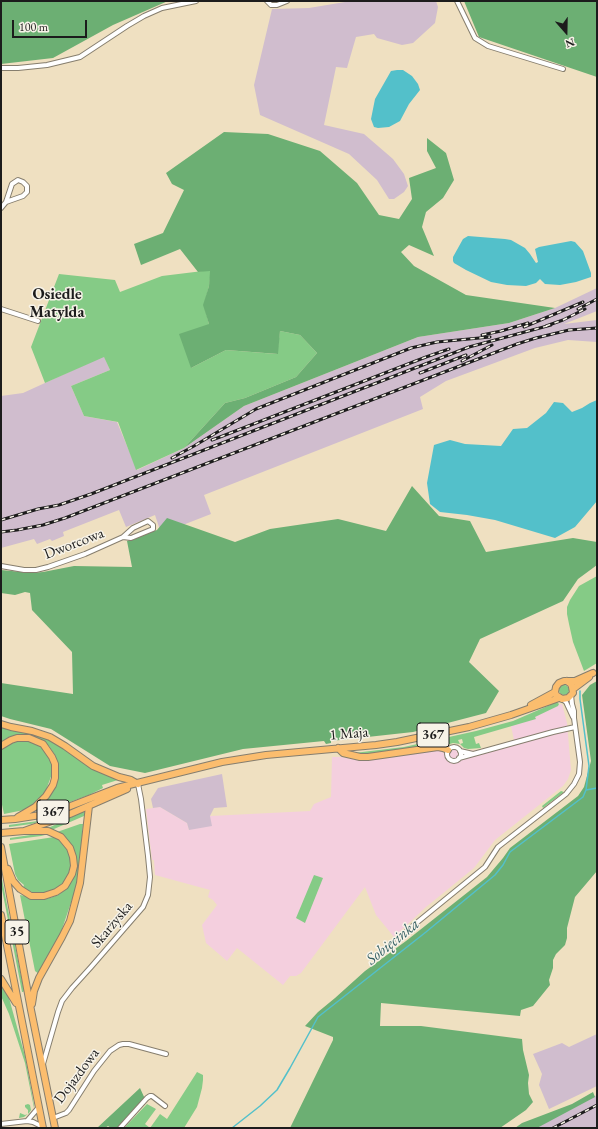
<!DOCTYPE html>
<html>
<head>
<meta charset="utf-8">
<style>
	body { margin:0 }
	#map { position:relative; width:598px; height:1129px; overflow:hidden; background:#efe0c1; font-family:"EB Garamond",serif }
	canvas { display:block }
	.frame { position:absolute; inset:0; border:2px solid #1c1c1c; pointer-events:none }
	.north { position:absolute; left:546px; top:12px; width:40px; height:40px; -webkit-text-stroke:3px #f7f3e8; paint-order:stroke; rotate:160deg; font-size:11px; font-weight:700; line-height:16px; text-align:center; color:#1c1c1c }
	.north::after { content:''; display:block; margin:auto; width:14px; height:18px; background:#1c1c1c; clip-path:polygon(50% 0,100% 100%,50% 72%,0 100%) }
	.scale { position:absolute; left:12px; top:20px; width:75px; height:18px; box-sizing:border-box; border:2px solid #1c1c1c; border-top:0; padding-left:5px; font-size:12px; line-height:14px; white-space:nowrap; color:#1c1c1c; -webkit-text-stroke:3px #f7f3e8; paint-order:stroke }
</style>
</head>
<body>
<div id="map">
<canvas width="598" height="1129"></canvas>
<div class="frame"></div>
<div class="north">N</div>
<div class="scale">100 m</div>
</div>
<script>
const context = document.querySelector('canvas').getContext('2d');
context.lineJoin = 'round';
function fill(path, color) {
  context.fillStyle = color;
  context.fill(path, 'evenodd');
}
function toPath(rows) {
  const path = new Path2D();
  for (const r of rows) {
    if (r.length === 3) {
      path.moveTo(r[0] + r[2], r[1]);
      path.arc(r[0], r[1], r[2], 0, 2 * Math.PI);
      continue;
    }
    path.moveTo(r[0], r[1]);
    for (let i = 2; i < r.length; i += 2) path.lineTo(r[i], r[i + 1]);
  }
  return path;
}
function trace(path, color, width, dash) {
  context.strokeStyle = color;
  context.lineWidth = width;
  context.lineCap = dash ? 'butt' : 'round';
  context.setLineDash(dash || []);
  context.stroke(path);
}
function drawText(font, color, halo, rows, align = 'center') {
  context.font = font + ' "EB Garamond",serif';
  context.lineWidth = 3;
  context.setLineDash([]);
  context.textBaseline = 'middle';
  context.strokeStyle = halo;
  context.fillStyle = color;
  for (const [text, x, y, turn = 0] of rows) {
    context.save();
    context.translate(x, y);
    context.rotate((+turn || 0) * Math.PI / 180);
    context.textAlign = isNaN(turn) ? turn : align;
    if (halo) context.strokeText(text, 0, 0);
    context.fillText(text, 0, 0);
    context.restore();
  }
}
fill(toPath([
	[562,704,567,723,571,770,568,779,563,786,495,840,474,868,426,907,394,937,376,915,365,887,301,973,296,976,290,976,283,985,237,948,227,961,206,943,202,925,217,905,213,900,208,897,210,890,155,875,154,860,152,860,146,809,160,807,187,823,189,830,210,816,310,811,314,804,331,797,332,757,341,757,364,761,437,750,441,751,443,753,448,747,454,745,459,746,465,750,479,751,514,740,511,726,521,723,558,705]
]), '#f4cfde');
fill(toPath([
	[351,1,436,1,438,7,435,23,413,43,402,45,377,38,374,34,356,37,347,68,336,67,324,125,364,134,393,159,404,174,408,186,404,192,394,199,389,199,377,180,349,154,260,115,254,85,272,9,309,8],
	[597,288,597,311,564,324,597,320,597,342,568,340,535,348,446,381,420,397,423,409,204,495,211,514,170,530,160,530,155,515,126,527,119,510,63,532,64,536,52,541,50,539,37,544,34,539,1,548,1,396,23,393,104,356,110,370,71,386,84,416,117,422,137,470,184,448,244,406,418,337,509,323,555,308],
	[222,774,227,807,214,808,210,816,212,826,189,830,187,823,160,807,153,808,151,799,158,788],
	[597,1034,597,1086,549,1109,539,1085,542,1074,533,1054,562,1043,569,1047],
	[597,1095,597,1128,534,1128]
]), '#d0bdce');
fill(toPath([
	[211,270,209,286,204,305,209,324,191,368,226,350,277,354,280,331,300,335,317,353,296,377,245,398,225,403,184,448,136,470,118,422,84,416,71,386,110,370,104,357,45,383,31,347,59,274,115,280,120,292,162,276],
	[597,576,597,663,584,671,573,642,569,624,567,614,567,607,570,600,579,586],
	[564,690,5],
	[557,702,559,704,558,706,535,717,536,719,474,737,476,744,479,743,481,748,468,749,464,748,460,744,463,743,462,739,458,740,460,744,453,743,447,745,441,743,436,743,435,745,369,755,354,753,404,747,476,731,513,721],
	[1,727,28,732,54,741,91,767,107,775,121,779,102,785,103,788,89,795,67,803,37,812,36,810,44,803,50,794,57,774,58,765,55,755,49,746,42,740,33,736,23,735,14,736,1,742],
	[18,741,28,741,37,743,44,750,51,761,52,768,52,774,46,790,36,803,30,807,24,810,4,814,1,800,1,750,7,744],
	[561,791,564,792,543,808,542,806],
	[85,811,84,816,54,829,51,830,48,828],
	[64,812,65,813,45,820,31,824,9,827,9,825,38,821],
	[80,824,83,824,78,882,60,935,39,974,35,971,20,895,41,899,50,898,58,895,66,889,71,882,75,874,77,862,75,854,72,847,65,837,57,832],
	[44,833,49,834,41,836,10,840,10,838],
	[54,837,55,837,62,841,68,849,70,855,71,868,69,875,66,880,55,890,42,893,35,893,26,890,23,887,24,885,18,880,15,874,9,844],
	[1,874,24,991,23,992,22,992,1,884],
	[314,875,323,878,305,923,296,918],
	[1,985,9,998,25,1056,34,1105,34,1108,25,1063,9,1014,1,996],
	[197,1072,203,1075,203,1080,202,1088,197,1107,184,1128,124,1128,147,1104,156,1109,145,1124,150,1128,160,1114,167,1119],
	[28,1104,30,1105,31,1110,29,1113,24,1117,19,1118,20,1113,25,1115,28,1114,28,1110,25,1107,25,1105]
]), '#85cb86');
fill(toPath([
	[1,1,168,1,113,25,53,58,1,64],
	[464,1,597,1,597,77,479,37],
	[224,132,268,134,320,151,357,183,379,215,399,219,412,199,409,178,436,168,427,151,427,138,446,153,454,180,443,198,426,212,422,227,434,256,409,245,401,252,414,266,466,295,555,308,509,323,418,337,244,406,184,448,225,403,245,398,296,377,317,353,300,335,280,331,278,354,226,350,191,368,179,334,209,324,203,305,209,286,210,271,198,272,180,249,141,265,134,244,163,233,184,190,172,184,166,173],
	[412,486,439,516,470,521,486,552,573,538,597,542,597,565,578,579,563,601,480,639,469,662,499,691,486,713,413,732,331,741,331,743,326,744,324,741,243,749,145,773,110,766,51,729,10,719,1,716,1,683,73,694,72,652,32,610,30,593,25,592,15,595,1,593,1,570,32,573,43,572,74,566,132,567,127,541,157,530,167,518,235,542,270,529,338,519,386,531],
	[597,681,597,871,575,897,567,928,567,938,565,945,556,954,553,960,553,968,549,980,550,985,533,1006,521,1010,520,1016,381,1003,380,1026,421,1026,522,1039,523,1050,529,1075,528,1083,529,1094,533,1102,526,1110,500,1128,290,1128,333,1040,333,1037,305,1026,318,1012,335,998,365,971,406,941,487,877,503,858,510,848,578,796,584,787,591,761,582,695,590,685],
	[140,1088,145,1099,117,1128,111,1128,108,1126,105,1128,97,1128],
	[593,1092,595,1097,537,1128,515,1128,522,1123,572,1104]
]), '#6caf73');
fill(toPath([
	[397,70,403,70,412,76,418,84,420,90,409,104,400,121,389,127,378,128,374,127,371,119,375,99,391,71],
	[468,236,505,239,511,240,525,248,530,254,536,263,538,262,535,249,539,247,571,241,575,242,583,251,591,273,591,277,576,282,560,285,545,284,540,279,536,283,526,286,507,285,491,282,466,270,454,263,453,261,453,257,463,239],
	[597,400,597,501,575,527,555,538,495,520,467,515,440,512,430,504,427,483,434,445,450,440,465,444,501,446,513,429,527,428,546,413,554,402,563,403,572,412,582,408,590,403]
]), '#53c0ca');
trace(toPath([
	[586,790,597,788],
	[232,1128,260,1106,277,1090,290,1068,318,1017,426,932,495,875,503,865,510,852,583,797,586,790,589,766,580,699,580,691]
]), '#53c0ca', 1.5);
const minor = toPath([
	[267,1,271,5,277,5,287,1],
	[457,1,475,38,488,46,563,69],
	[1,68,18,68,47,65,80,57,127,26,144,16,162,8,196,1],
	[1,208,6,202,12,184,18,180,23,182,27,186,27,192,23,196,6,202],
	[1,309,38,321],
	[1,566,24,570,36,570,48,567,85,554,123,537,131,538,153,529,153,525,148,521,133,528,123,537],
	[562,699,566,702,573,717],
	[454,754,7],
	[460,751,473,754],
	[459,758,553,732,575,727],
	[398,940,409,929,485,867,498,847,566,794,574,784,579,774,580,762,574,718,574,711,572,704,571,695],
	[43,1064,58,1012,62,1001,72,988,91,967,143,907,148,895,150,877,148,856,141,799,138,784],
	[53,1118,66,1113,69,1110,94,1071,110,1051,119,1045,123,1044,129,1044,166,1054],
	[27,1121,39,1107],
	[1,1124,27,1121,33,1122,43,1127],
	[120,1128,147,1098,150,1096,152,1096,165,1106]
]);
const primary = toPath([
	[567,681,571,684,572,687,573,693,568,698,562,699,556,695,555,692,556,687,559,683,564,681,575,681,593,673],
	[573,689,589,677],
	[531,705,555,692],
	[1,724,11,727,32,731,50,737,65,746,93,766,119,777,131,780,138,784],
	[1,746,11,740,17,738,29,738,43,744,52,757,55,764,55,778,53,785,46,796,35,807,18,817],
	[338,748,343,753,360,757,368,757,438,747,443,748,448,750],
	[1,820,15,819,47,814,68,807,117,788,222,762,266,755,376,745,397,742,469,727,511,715,559,698],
	[1,833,24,831,49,822,70,814,127,789],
	[1,847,31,1010,55,1128],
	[8,869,13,881,20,889,31,896,44,896,56,892,65,886,72,874,74,866,73,857,70,848,61,837,48,831,24,831],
	[1,915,43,1128],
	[1,979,16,1003],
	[32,1004,34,991,39,978,62,937,70,921,80,883,89,806]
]);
trace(minor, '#867e6e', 6);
trace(primary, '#867e6e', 8);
trace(minor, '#fff', 4);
trace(primary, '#fbbd6e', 6);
const rail = toPath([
	[578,309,597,299],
	[546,326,563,320,585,309],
	[524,327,583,302],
	[482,335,501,331,528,323],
	[462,361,492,345],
	[420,373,466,355],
	[212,440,220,437,426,357,449,349],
	[172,458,194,446,256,409,411,348,437,342,490,337],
	[1,520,38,509,59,505,91,494,469,347,551,325],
	[1,532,17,530,43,525,65,518,517,344,536,338,569,330,597,328],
	[553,1128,597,1105]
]);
trace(rail, '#1c1c1c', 3);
trace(rail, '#f7f3e8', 1.5, [4.5]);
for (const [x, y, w] of [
	[433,735,32],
	[53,812,32],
	[17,932,24]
]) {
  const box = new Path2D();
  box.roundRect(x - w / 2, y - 12, w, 24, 3);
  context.fillStyle = '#f7f3e8';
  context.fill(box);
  trace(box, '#1c1c1c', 1);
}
drawText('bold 14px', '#1c1c1c', null, [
	["367",433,735],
	["367",53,812],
	["35",17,932]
]);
drawText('15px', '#1c1c1c', '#f7f3e8', [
	["Dworcowa",74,544,-21],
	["1 Maja",349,734,-5],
	["Skarżyska",112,925,-50],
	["Dojazdowa",77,1076,-53]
]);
drawText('bold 16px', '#1c1c1c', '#f7f3e8', [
	["Osiedle",57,295],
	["Matylda",57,313]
]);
drawText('italic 16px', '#325e62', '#f7f3e8', [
	["Sobięcinka",393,942,-39]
]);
</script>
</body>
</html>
